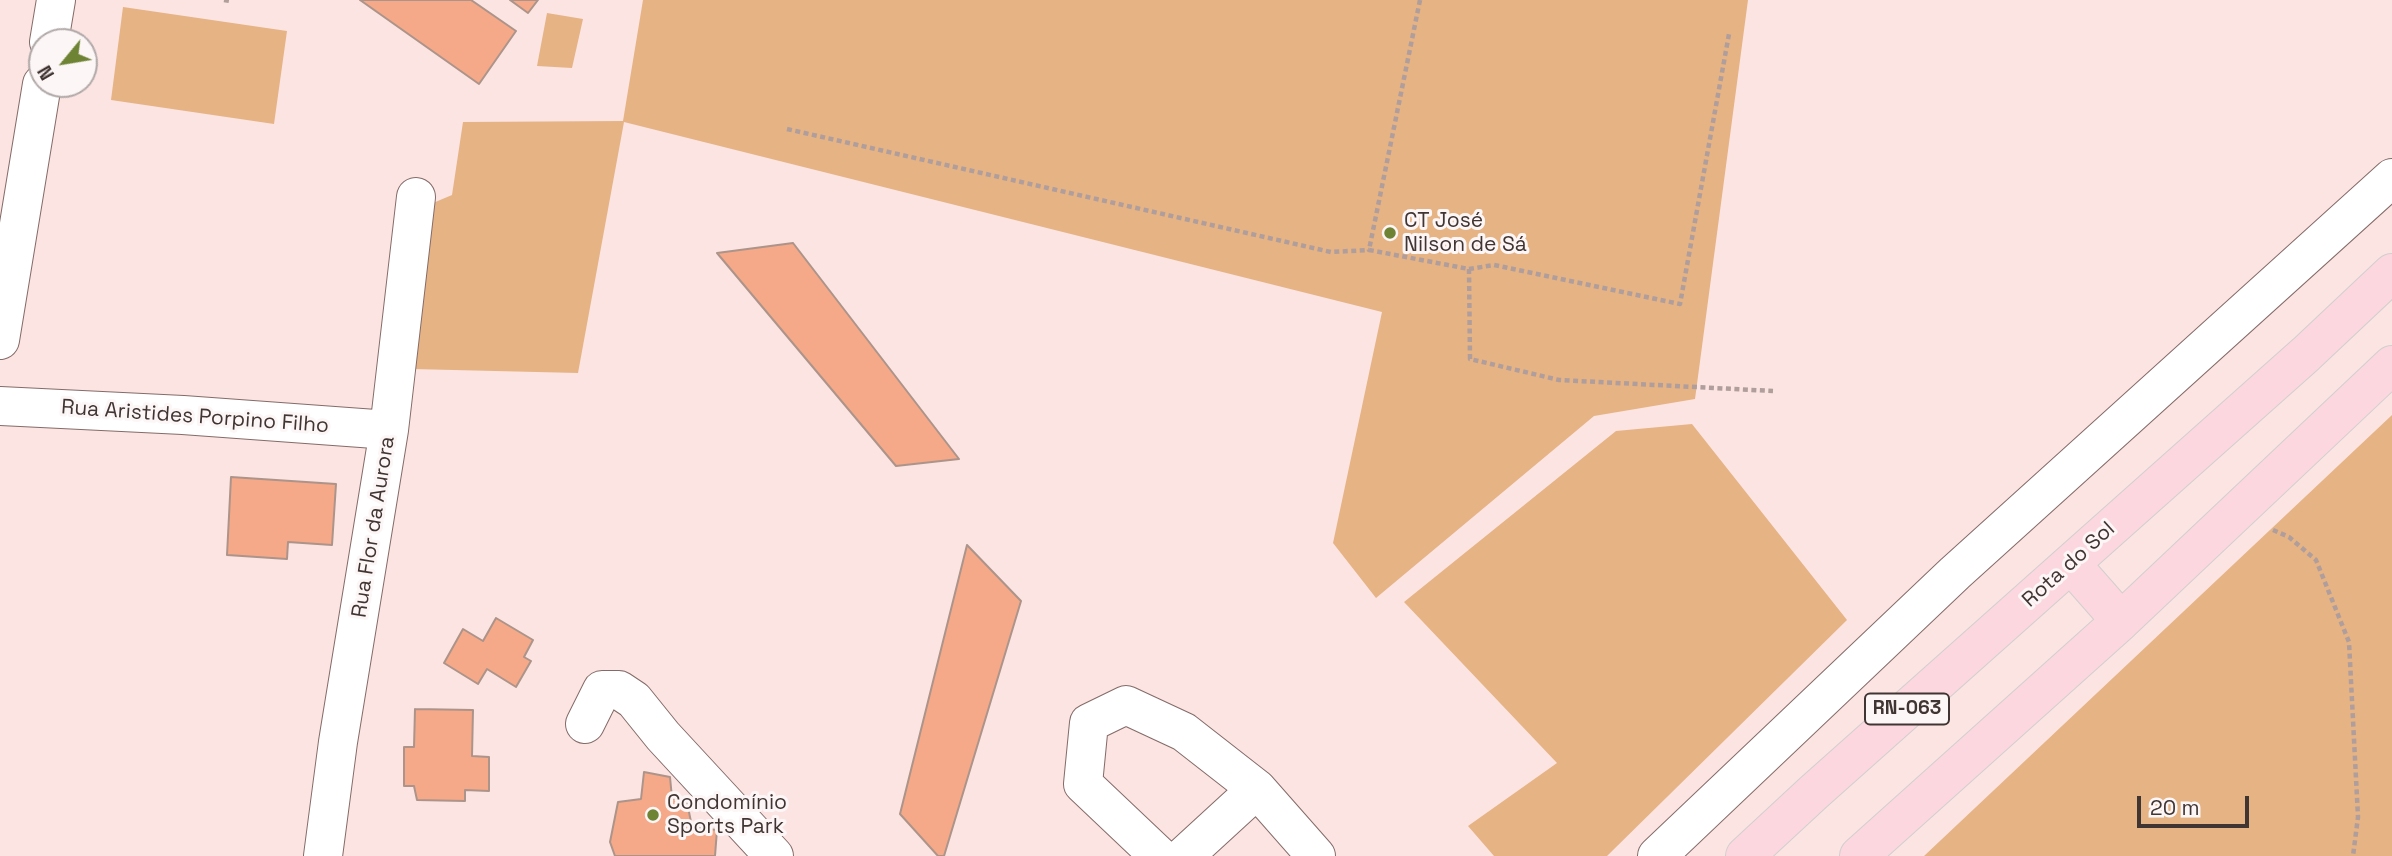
<!DOCTYPE html>
<html>
<head>
<meta charset="utf-8">
<style>
	body { margin:0 }
	#map { position:relative; width:2392px; height:856px; overflow:hidden; background:#fce4e2; font-family:"Space Grotesk",sans-serif }
	canvas { display:block }
	.north { position:absolute; left:28px; top:28px; width:70px; height:70px; box-sizing:border-box; background:#fcf6f6; border:2px solid #b1a9a8; border-radius:50%; rotate:240deg; font-size:19px; font-weight:700; line-height:28px; text-align:center; color:#403533 }
	.north::after { content:''; display:block; margin:auto; width:24px; height:32px; background:#6e8334; clip-path:polygon(50% 0,100% 100%,50% 72%,0 100%) }
	.scale { position:absolute; left:2137px; top:796px; width:112px; height:32px; box-sizing:border-box; border:4px solid #403533; border-top:0; padding-left:9px; font-size:21px; line-height:24px; white-space:nowrap; color:#403533; -webkit-text-stroke:5px #fcf6f6; paint-order:stroke }
</style>
</head>
<body>
<div id="map">
<canvas width="2392" height="856"></canvas>
<div class="north">N</div>
<div class="scale">20 m</div>
</div>
<script>
const context = document.querySelector('canvas').getContext('2d');
context.lineJoin = 'round';
function fill(path, color) {
  context.fillStyle = color;
  context.fill(path, 'evenodd');
}
function toPath(rows) {
  const path = new Path2D();
  for (const r of rows) {
    path.moveTo(r[0], r[1]);
    for (let i = 2; i < r.length; i += 2) path.lineTo(r[i], r[i + 1]);
  }
  return path;
}
function trace(path, color, width, dash) {
  context.strokeStyle = color;
  context.lineWidth = width;
  context.lineCap = dash ? 'butt' : 'round';
  context.setLineDash(dash || []);
  context.stroke(path);
}
function drawText(font, color, halo, rows, align = 'center') {
  context.font = font + ' "Space Grotesk",sans-serif';
  context.lineWidth = 6;
  context.setLineDash([]);
  context.textBaseline = 'middle';
  context.strokeStyle = halo;
  context.fillStyle = color;
  for (const [text, x, y, turn = 0] of rows) {
    context.save();
    context.translate(x, y);
    context.rotate((+turn || 0) * Math.PI / 180);
    context.textAlign = isNaN(turn) ? turn : align;
    if (halo) context.strokeText(text, 0, 0);
    context.fillText(text, 0, 0);
    context.restore();
  }
}
fill(toPath([
	[643,0,1748,0,1695,399,1594,416,1376,598,1333,543,1382,312,624,122,578,373,412,369,433,203,452,195,463,122,623,121],
	[123,7,287,31,274,124,111,100],
	[547,13,583,19,572,68,537,66],
	[2392,415,2392,856,1924,856],
	[1692,424,1847,620,1607,856,1494,856,1468,826,1557,763,1404,602,1616,431]
]), '#e6b384');
const building = toPath([
	[360,0,471,0,516,31,479,84,360,0],
	[510,0,538,0,528,13,510,0],
	[793,243,959,459,896,466,717,253,793,243],
	[231,477,336,484,332,545,288,542,287,559,227,555,231,477],
	[967,545,1021,601,944,856,938,856,900,814,967,545],
	[496,618,533,640,524,657,531,661,516,687,487,669,478,684,444,663,463,629,483,641,496,618],
	[415,709,473,710,472,756,489,757,489,791,465,790,465,801,417,800,414,786,404,786,404,747,414,747,415,709],
	[644,772,670,777,672,798,687,802,692,827,717,830,715,856,615,856,610,842,618,802,641,799,644,772]
]);
fill(building, '#f5a988');
trace(building, '#ac948a', 2);
const minor = toPath([
	[49,42,56,0],
	[0,340,42,84],
	[0,406,183,415,389,430],
	[585,724,602,690,619,690,634,700,663,736,774,856],
	[323,856,338,742,389,430,416,197],
	[1159,856,1083,784,1089,723,1126,705,1184,732,1257,789,1316,856],
	[1184,856,1257,789],
	[1657,856,1955,573,2392,178]
]);
const major = toPath([
	[2071,564,2121,621],
	[1745,856,1814,792,2306,354,2392,273],
	[1859,856,2121,621,2392,365]
]);
trace(minor, '#846b68', 40);
trace(major, '#d1cfce', 40);
trace(toPath([
	[224,0,230,1],
	[1420,0,1369,250,1469,269,1470,359,1559,380,1773,391],
	[84,80,88,53],
	[787,129,1331,252,1369,250],
	[1469,269,1494,265,1680,304,1729,34],
	[2273,530,2289,537,2316,560,2349,642,2358,817,2353,856]
]), '#b09e9c', 4.5, [5, 3.5]);
trace(minor, '#fff', 38);
trace(major, '#fcd7df', 38);
for (const [x, y, r, color] of [
	[1390,233,7,"#6e8334"],
	[653,815,7,"#6e8334"]
]) {
  const dot = new Path2D();
  dot.arc(x, y, r, 0, 2 * Math.PI);
  context.fillStyle = color;
  context.fill(dot);
  trace(dot, '#fcf6f6', 2.5);
}
for (const [x, y, w] of [
	[1907,709,84]
]) {
  const box = new Path2D();
  box.roundRect(x - w / 2, y - 15.5, w, 31, 5);
  context.fillStyle = '#fcf6f6';
  context.fill(box);
  trace(box, '#403533', 2);
}
drawText('bold 19px', '#403533', null, [
	["RN-063",1907,709]
]);
drawText('21px', '#403533', '#fcf6f6', [
	["CT José",1404,221],
	["Nilson de Sá",1404,245],
	["Condomínio",667,803],
	["Sports Park",667,827]
], 'left');
drawText('21px', '#403533', '#fcf6f6', [
	["Rua Aristides Porpino Filho",195,417,4],
	["Rua Flor da Aurora",374,527,-81],
	["Rota do Sol",2069,565,-42]
]);
</script>
</body>
</html>
